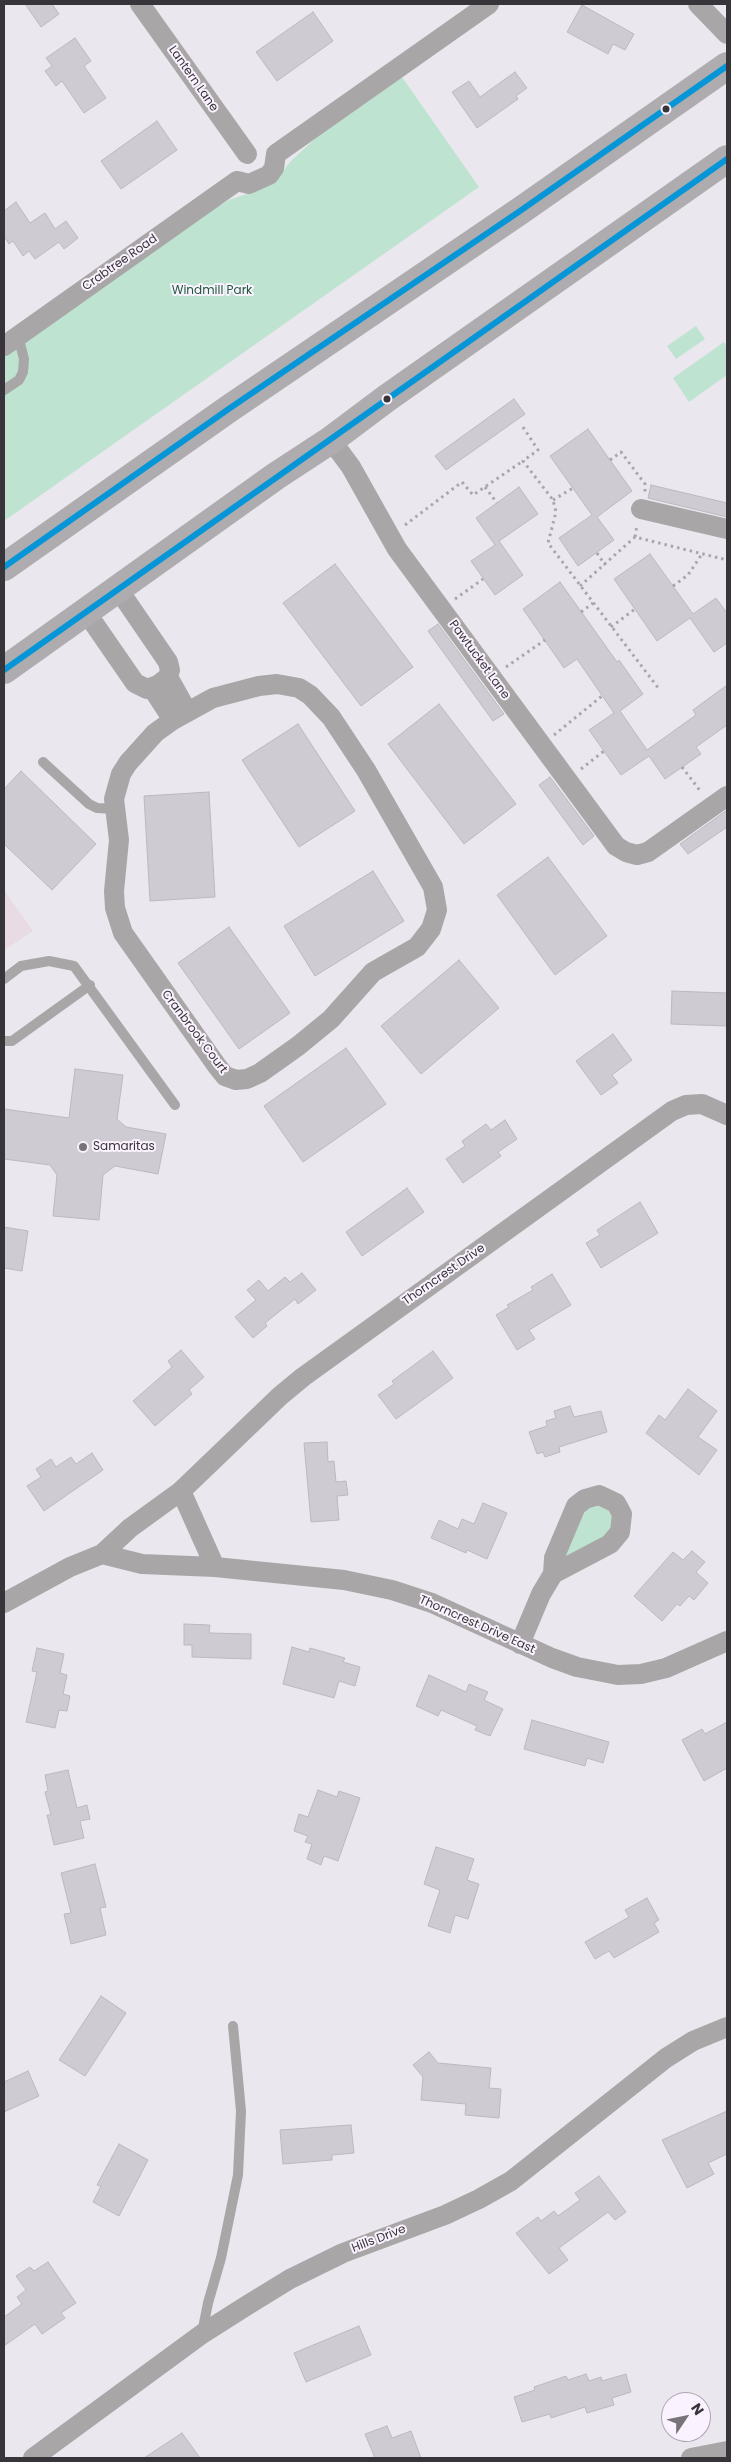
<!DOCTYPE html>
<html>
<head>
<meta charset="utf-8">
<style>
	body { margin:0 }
	#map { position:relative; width:731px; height:2462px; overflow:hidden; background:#ebe7ee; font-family:Poppins,sans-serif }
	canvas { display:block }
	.frame { position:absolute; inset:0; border:5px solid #38353a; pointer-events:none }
	.north { position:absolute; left:661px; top:2392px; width:50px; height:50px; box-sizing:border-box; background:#faf2fe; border:1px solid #aca6b0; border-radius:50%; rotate:56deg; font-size:14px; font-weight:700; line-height:20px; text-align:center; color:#38353a }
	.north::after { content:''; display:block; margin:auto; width:18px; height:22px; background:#777379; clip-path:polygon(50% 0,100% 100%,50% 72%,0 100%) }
</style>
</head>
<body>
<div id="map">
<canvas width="731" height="2462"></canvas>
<div class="frame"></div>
<div class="north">N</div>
</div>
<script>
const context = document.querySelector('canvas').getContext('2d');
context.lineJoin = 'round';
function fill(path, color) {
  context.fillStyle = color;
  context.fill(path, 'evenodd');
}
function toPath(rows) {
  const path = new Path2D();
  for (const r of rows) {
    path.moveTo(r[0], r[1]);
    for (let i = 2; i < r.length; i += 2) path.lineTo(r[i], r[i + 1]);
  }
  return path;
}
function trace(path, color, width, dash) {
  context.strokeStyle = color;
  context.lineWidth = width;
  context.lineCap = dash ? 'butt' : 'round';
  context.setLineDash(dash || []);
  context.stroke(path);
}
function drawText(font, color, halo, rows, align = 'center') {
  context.font = font + ' Poppins,sans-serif';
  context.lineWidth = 4;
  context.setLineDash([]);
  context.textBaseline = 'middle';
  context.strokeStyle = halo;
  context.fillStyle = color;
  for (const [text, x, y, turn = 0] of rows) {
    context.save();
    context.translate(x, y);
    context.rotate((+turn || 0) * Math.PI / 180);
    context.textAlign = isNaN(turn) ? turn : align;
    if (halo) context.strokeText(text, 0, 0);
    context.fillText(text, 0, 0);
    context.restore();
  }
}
fill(toPath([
	[4,890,33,931,4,950]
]), '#e9dbe3');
fill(toPath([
	[402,77,479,187,4,521,4,354,193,221,229,200,264,188,276,179,292,160,317,137],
	[696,326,705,339,676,359,667,346],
	[724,342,727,347,727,375,689,402,673,378],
	[607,1504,616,1520,606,1537,565,1559,562,1556,586,1507]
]), '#bfe3d1');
const building = toPath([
	[25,4,52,4,59,14,41,27,25,4],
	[582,5,634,34,625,50,613,44,608,54,567,32,582,5],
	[313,12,333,41,277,81,256,52,313,12],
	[75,38,91,61,84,66,106,98,84,113,62,81,56,86,45,71,52,66,46,58,75,38],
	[515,72,527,88,516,96,518,99,477,128,452,92,469,81,480,97,515,72],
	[157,121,177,150,121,189,101,161,157,121],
	[16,202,30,223,45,213,55,229,66,221,78,238,64,249,59,242,35,259,29,251,23,256,13,241,9,244,4,236,4,211,16,202],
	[514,399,525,414,446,470,435,456,514,399],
	[588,429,632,491,597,517,614,540,578,566,559,538,592,515,550,456,588,429],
	[651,485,727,503,727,517,648,498,651,485],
	[519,487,538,514,499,541,523,575,495,595,471,561,495,545,476,518,519,487],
	[650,554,693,614,716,598,727,613,727,643,714,652,690,618,657,641,614,579,650,554],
	[335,564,413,667,361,706,283,603,335,564],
	[560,582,617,662,619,660,643,694,620,711,647,750,696,715,693,710,727,685,727,725,696,747,701,754,665,779,649,756,621,775,589,730,614,713,577,659,564,668,523,609,560,582],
	[438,624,504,714,493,721,428,631,438,624],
	[439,704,516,804,464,844,388,744,439,704],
	[298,724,355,811,299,847,242,760,298,724],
	[21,771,96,844,52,890,4,844,4,789,21,771],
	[550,777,594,836,583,845,539,785,550,777],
	[209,792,215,897,150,901,144,796,209,792],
	[727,810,727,827,688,854,680,844,727,810],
	[548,857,607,936,555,975,497,895,548,857],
	[373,871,404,921,315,976,284,926,373,871],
	[229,927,290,1013,239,1049,178,963,229,927],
	[459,960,499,1008,421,1074,381,1026,459,960],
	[672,991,727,993,727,1026,671,1024,672,991],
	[613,1034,632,1060,612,1075,618,1083,601,1095,576,1061,613,1034],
	[346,1048,386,1104,303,1162,264,1106,346,1048],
	[75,1069,123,1075,117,1119,126,1127,166,1134,158,1174,115,1166,103,1175,99,1220,53,1216,57,1175,50,1165,4,1159,4,1109,69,1118,75,1069],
	[505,1120,517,1139,498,1152,501,1156,463,1183,446,1159,465,1146,462,1141,486,1124,491,1130,505,1120],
	[407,1188,424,1212,362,1256,346,1232,407,1188],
	[640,1202,658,1233,601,1268,586,1243,600,1235,597,1230,640,1202],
	[4,1227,28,1231,22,1271,4,1268,4,1227],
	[302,1273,316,1290,298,1304,295,1299,265,1323,267,1326,253,1338,235,1317,256,1300,247,1290,259,1280,268,1291,285,1277,290,1282,302,1273],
	[552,1274,571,1305,529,1330,535,1339,517,1350,496,1315,509,1307,507,1305,533,1290,531,1287,552,1274],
	[181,1350,204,1377,189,1390,192,1394,155,1426,133,1401,172,1367,168,1361,181,1350],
	[433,1351,453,1378,396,1419,378,1395,394,1384,392,1381,433,1351],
	[688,1389,717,1411,698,1437,717,1450,699,1475,646,1433,659,1415,665,1420,688,1389],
	[570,1406,574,1417,601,1411,607,1432,559,1447,560,1452,545,1457,543,1452,537,1454,529,1432,547,1426,546,1421,556,1418,554,1411,570,1406],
	[327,1442,328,1462,334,1461,336,1482,346,1481,348,1495,337,1496,339,1520,311,1522,304,1443,327,1442],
	[92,1453,103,1470,44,1511,27,1486,41,1477,36,1469,51,1459,56,1467,71,1457,76,1464,92,1453],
	[483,1503,507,1513,487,1559,467,1550,466,1553,431,1538,439,1520,458,1529,462,1519,474,1524,483,1503],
	[692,1551,705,1562,696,1572,708,1583,694,1600,689,1596,680,1606,677,1604,662,1621,634,1596,673,1552,683,1560,692,1551],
	[184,1624,210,1625,209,1633,251,1634,251,1659,192,1657,192,1645,184,1645,184,1624],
	[292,1647,309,1652,310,1648,345,1658,343,1662,360,1667,355,1686,339,1681,334,1698,283,1684,292,1647],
	[37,1648,64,1654,60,1673,67,1675,63,1694,70,1696,67,1711,59,1710,55,1728,26,1722,37,1672,32,1671,37,1648],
	[429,1675,466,1692,469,1684,488,1692,484,1700,503,1709,490,1736,475,1730,477,1726,441,1710,438,1716,416,1706,429,1675],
	[532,1720,609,1742,603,1763,587,1758,585,1766,524,1749,532,1720],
	[727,1722,727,1768,704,1781,682,1740,702,1729,705,1734,727,1722],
	[68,1770,77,1808,87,1805,90,1819,80,1821,84,1838,54,1845,47,1815,51,1815,45,1792,48,1791,45,1775,68,1770],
	[318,1790,337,1797,339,1791,360,1798,338,1861,324,1856,321,1865,307,1859,312,1844,305,1842,308,1836,294,1831,299,1814,308,1817,318,1790],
	[436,1847,474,1859,467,1880,479,1884,468,1919,455,1915,450,1933,428,1926,440,1890,424,1884,436,1847],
	[95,1864,106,1907,100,1908,106,1935,71,1944,64,1914,71,1913,61,1873,95,1864],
	[647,1898,659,1920,654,1923,659,1932,614,1958,609,1951,595,1959,585,1942,629,1917,625,1910,647,1898],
	[101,1996,126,2013,85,2076,59,2060,101,1996],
	[429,2052,438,2063,491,2068,489,2088,501,2089,499,2118,465,2115,466,2104,421,2100,423,2077,413,2065,429,2052],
	[28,2071,39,2096,4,2112,4,2082,28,2071],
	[727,2111,727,2154,708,2163,714,2174,687,2188,662,2140,727,2111],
	[351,2125,354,2153,332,2155,332,2160,283,2164,280,2130,351,2125],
	[119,2144,148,2160,119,2216,93,2202,101,2186,97,2185,119,2144],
	[599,2176,626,2212,615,2220,608,2212,559,2248,568,2260,549,2274,516,2233,538,2217,541,2221,554,2211,558,2216,580,2200,575,2193,599,2176],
	[48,2262,76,2303,61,2313,65,2318,42,2334,35,2324,4,2346,4,2317,22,2304,17,2297,26,2290,16,2276,30,2267,34,2271,48,2262],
	[359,2326,371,2355,306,2382,294,2353,359,2326],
	[586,2374,589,2381,601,2377,602,2381,626,2374,631,2392,612,2398,614,2405,587,2413,585,2407,551,2418,550,2414,522,2422,514,2397,535,2390,534,2387,566,2376,568,2380,586,2374],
	[387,2426,392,2438,411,2431,421,2458,375,2458,365,2434,387,2426],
	[182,2433,200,2458,144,2458,182,2433]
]);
fill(building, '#ceccd2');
trace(building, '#bbb9bf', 1);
trace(toPath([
	[523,427,538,450,523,461,553,500,556,512,548,543,659,689],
	[610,460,621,452,645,484,645,492],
	[485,487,497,503],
	[553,500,573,488],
	[405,525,462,482,473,495,523,461],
	[635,537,637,525],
	[597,553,605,565],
	[580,586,635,537,727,560],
	[673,586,688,575,702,554],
	[455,599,483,579],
	[581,612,593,603],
	[611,627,635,609],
	[506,667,545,640],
	[554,735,602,696],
	[682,767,701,792],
	[581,769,604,751]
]), '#aaa6a9', 3, [2.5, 4]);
trace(toPath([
	[4,390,19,380,23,372,24,359,18,336],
	[43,762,89,804,97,808,115,809],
	[4,979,21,966,49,961,74,966,175,1105],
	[4,1041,12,1041,90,985],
	[202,2333,208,2303,221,2258,238,2175,241,2111,233,2026]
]), '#a9a6a8', 10);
trace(toPath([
	[140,4,247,154],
	[698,4,727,34],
	[276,154,489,4],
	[237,181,249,184,269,175,274,168,276,154],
	[4,346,237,181],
	[331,440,351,467,397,549,616,846,626,852,637,855,648,852,727,796],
	[641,509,727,529],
	[86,612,135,683,147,689,158,685,168,677,170,670,168,662,118,589],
	[168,677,187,711],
	[277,684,299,688,310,695,331,717,366,770,433,887,437,910,431,929,417,947,373,972,331,1019,298,1046,260,1073,247,1079,236,1080,225,1076,217,1066,123,933,115,908,114,891,119,840,114,799,121,774,128,763,155,733,173,720,213,698,259,686,277,684],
	[152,688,173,720],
	[181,1491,215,1567],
	[102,1554,142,1564,215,1567,344,1580,392,1590,432,1603,552,1658,577,1667,618,1675,641,1674,666,1668,727,1641],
	[4,1603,70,1567,102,1554,130,1528,181,1491,280,1396,303,1377,672,1111,686,1105,702,1104,727,1115],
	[520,1644,541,1594,553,1574,610,1544,620,1532,622,1514,616,1503,599,1495,585,1499,576,1506,554,1558,553,1574],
	[33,2458,202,2334,246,2306,290,2279,343,2253,445,2215,479,2199,511,2181,666,2058,693,2041,727,2027],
	[691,2458,727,2451]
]), '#a9a6a8', 20);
trace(toPath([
	[4,567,230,408,520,211,727,66],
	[4,670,276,476,331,440,387,398,727,159]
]), '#aeacaf', 28);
trace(toPath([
	[4,567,230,408,520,211,727,66],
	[4,670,727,159]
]), '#0696d7', 6);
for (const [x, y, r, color] of [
	[666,109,4.5,"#38353a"],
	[387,399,4.5,"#38353a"],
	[83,1147,5,"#777379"]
]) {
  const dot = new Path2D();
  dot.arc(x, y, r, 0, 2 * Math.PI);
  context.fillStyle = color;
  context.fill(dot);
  trace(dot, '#faf2fe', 2);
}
drawText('12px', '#38353a', '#faf2fe', [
	["Lantern Lane",193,79,55],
	["Crabtree Road",120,263,-35],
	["Pawtucket Lane",479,660,54],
	["Cranbrook Court",194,1032,53],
	["Thorncrest Drive",444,1275,-35],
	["Thorncrest Drive East",477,1625,24],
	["Hills Drive",379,2239,-21]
]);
drawText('12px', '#1f593d', '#faf2fe', [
	["Windmill Park",212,291]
]);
drawText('12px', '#38353a', '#faf2fe', [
	["Samaritas",93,1147]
], 'left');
</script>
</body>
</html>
